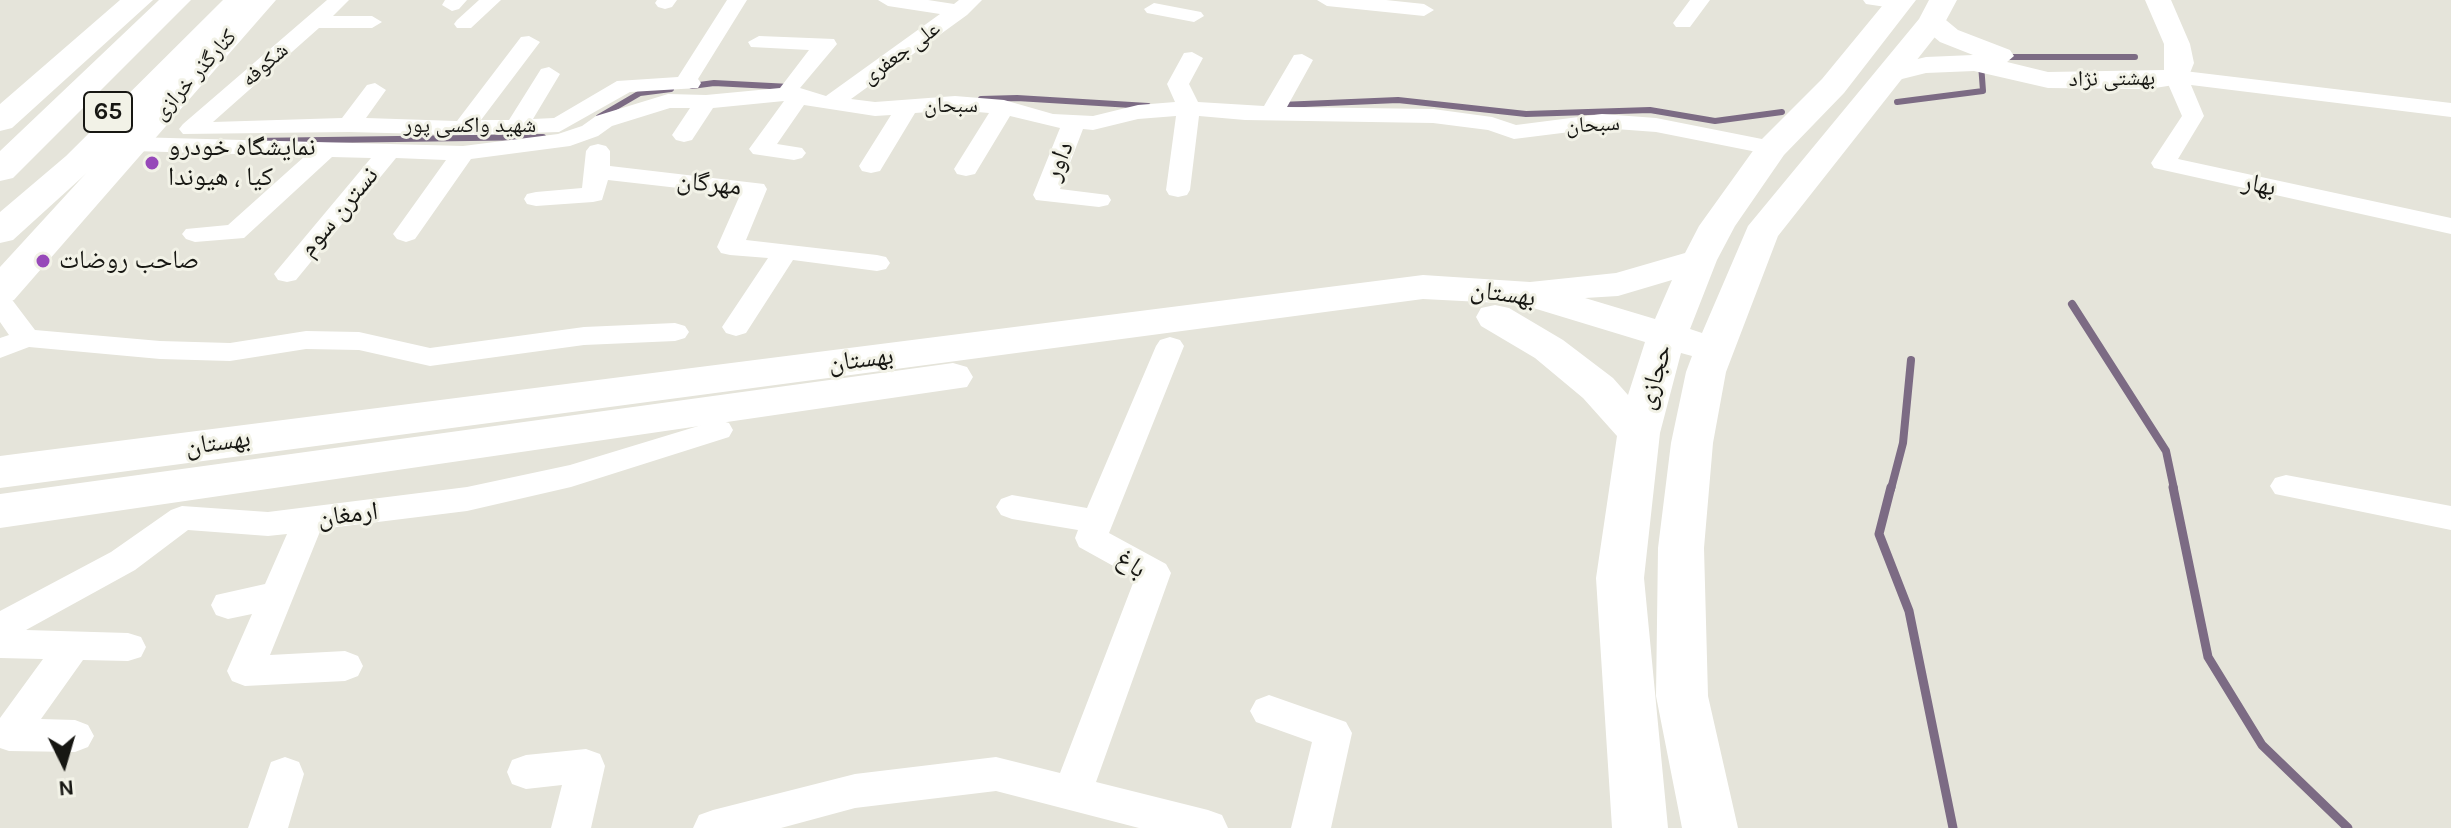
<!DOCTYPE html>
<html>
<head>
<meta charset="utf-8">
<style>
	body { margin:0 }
	#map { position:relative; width:2451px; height:828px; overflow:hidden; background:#e5e4da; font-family:Karla,sans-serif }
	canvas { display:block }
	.north { position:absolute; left:24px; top:724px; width:80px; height:80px; -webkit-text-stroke:6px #f2f2e7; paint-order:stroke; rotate:175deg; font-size:22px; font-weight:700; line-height:32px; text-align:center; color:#171713 }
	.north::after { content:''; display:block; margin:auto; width:28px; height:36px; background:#171713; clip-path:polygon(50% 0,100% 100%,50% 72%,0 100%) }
</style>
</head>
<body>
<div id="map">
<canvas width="2451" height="828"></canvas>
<div class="north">N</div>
</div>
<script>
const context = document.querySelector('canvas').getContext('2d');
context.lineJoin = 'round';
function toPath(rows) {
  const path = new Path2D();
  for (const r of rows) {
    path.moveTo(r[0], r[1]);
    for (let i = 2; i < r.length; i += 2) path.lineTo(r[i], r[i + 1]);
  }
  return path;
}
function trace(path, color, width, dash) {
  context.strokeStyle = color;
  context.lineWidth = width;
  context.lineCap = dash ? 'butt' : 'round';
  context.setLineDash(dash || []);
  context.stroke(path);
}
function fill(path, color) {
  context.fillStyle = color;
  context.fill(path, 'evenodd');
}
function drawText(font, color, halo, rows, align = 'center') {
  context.font = font + ' Karla,"Noto Naskh Arabic",sans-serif';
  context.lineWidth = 6;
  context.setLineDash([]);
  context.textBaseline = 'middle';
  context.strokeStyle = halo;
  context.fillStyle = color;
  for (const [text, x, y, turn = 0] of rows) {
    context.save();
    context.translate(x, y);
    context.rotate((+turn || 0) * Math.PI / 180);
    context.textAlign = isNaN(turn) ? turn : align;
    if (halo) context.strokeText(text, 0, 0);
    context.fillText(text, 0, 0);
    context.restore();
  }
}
trace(toPath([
	[2004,57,2135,57],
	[692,86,714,83,790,87],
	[981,99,1017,98,1148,106],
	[1897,102,1983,91,1981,64],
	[1281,105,1398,100,1526,114,1650,110,1715,121,1782,112],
	[599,117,640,93,671,89],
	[252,141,543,137]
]), '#7c6b84', 6);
trace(toPath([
	[2072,304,2166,451,2174,489],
	[1891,489,1903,443,1911,360]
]), '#7c6b84', 8);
trace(toPath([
	[1891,487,1879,534,1909,611,1953,828],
	[2173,487,2208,657,2262,745,2348,828]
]), '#7c6b84', 9);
fill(toPath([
	[327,0,349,0,333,16,372,16,382,22,372,28,319,28,213,122,342,118,367,85,375,83,386,90,366,118,457,121,521,37,529,36,540,42,481,120,509,120,541,69,549,67,560,74,533,119,554,118,617,81,678,77,727,0,747,0,698,79,701,83,698,88,630,92,559,132,463,135,349,132,183,134,179,129,183,124,327,0],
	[445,0,467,0,459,9,452,11,442,5,445,0],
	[479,0,501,0,471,28,457,28,454,24,457,20,479,0],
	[657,0,677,0,672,7,665,9,658,7,655,3,657,0],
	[878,0,928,0,954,4,959,0,982,0,967,15,851,99,875,102,955,96,1004,100,1053,114,1093,116,1138,105,1175,102,1167,84,1184,53,1192,52,1203,58,1189,84,1198,102,1264,106,1294,55,1302,54,1313,60,1287,107,1433,109,1492,117,1516,125,1602,114,1656,118,1772,141,1780,143,1784,148,1780,153,1772,155,1656,132,1602,128,1514,139,1488,130,1433,123,1245,120,1199,116,1190,190,1187,195,1178,197,1169,195,1166,190,1176,116,1138,119,1093,130,1083,129,1060,189,1108,195,1111,200,1108,205,1099,207,1036,200,1033,195,1060,128,1010,116,975,174,966,176,957,174,954,169,989,113,955,110,915,113,880,171,871,173,862,171,859,166,891,115,875,116,804,105,777,144,802,148,806,153,802,158,794,160,753,154,749,149,784,101,713,108,692,140,684,142,676,140,672,135,690,108,670,108,612,126,598,136,570,146,471,159,415,239,406,242,397,239,393,234,446,160,396,158,296,280,287,282,278,280,274,274,371,158,332,157,244,238,195,242,186,239,182,234,186,229,228,225,305,156,133,151,125,149,121,144,125,139,133,137,463,146,558,134,582,126,596,116,668,94,706,95,780,88,809,50,751,47,748,42,759,36,834,39,837,44,800,88,826,96,940,14,888,6,878,0],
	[1317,0,1386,0,1424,4,1434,10,1424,16,1327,6,1317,0],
	[1690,0,1710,0,1690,27,1676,27,1673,23,1690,0],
	[1863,0,1907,0,1909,3,1899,9,1866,4,1863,0],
	[1154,3,1201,12,1204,16,1194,22,1147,13,1144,9,1154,3],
	[2176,70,2451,103,2451,117,2191,85,2204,116,2178,159,2451,218,2451,234,2154,168,2151,163,2182,116,2165,77,2176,70],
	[598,144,606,146,610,151,610,166,764,184,767,189,746,240,877,255,886,257,890,263,886,269,877,271,793,260,746,333,736,336,726,333,722,327,768,258,730,255,721,253,717,247,740,195,608,180,602,200,593,202,536,206,527,204,524,199,527,194,536,192,582,188,586,151,590,146,598,144],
	[0,294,10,297,35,330,160,341,230,343,306,331,359,332,430,348,584,327,675,323,685,326,689,332,685,338,675,341,584,345,430,366,359,350,306,349,230,361,160,359,29,347,0,358,0,338,9,335,0,322,0,294],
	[1170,337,1180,340,1184,346,1109,533,1166,564,1171,573,1096,782,1208,810,1222,815,1228,828,1139,828,996,791,855,808,781,828,693,828,699,815,713,810,855,774,996,757,1060,773,1135,578,1079,547,1075,538,1078,530,1012,519,1001,515,996,507,1001,499,1012,495,1087,508,1156,346,1160,340,1170,337],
	[718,420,729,423,733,430,729,437,571,487,467,511,321,529,270,655,345,651,358,656,363,666,358,676,345,681,245,686,232,681,227,671,252,614,228,619,216,615,211,605,216,595,265,584,287,534,268,536,188,530,135,570,26,630,128,633,141,637,146,647,141,657,128,661,83,660,41,719,75,720,88,725,94,736,88,747,75,752,9,751,0,748,0,718,43,659,0,658,0,611,111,552,171,510,182,506,268,512,467,487,570,465,718,420],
	[2286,475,2451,506,2451,530,2275,494,2270,486,2275,478,2286,475],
	[1269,695,1346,722,1352,733,1331,828,1291,828,1312,742,1256,722,1250,711,1256,700,1269,695],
	[586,749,600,754,605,766,591,828,551,828,562,785,526,789,512,784,507,772,512,760,526,755,586,749],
	[285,757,299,762,304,774,288,828,248,828,271,762,285,757]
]), '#fff');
fill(toPath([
	[2145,0,2171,0,2190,44,2194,63,2186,83,2149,89,2048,88,1974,71,1926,73,1890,82,1880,80,1876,74,1880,68,1926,57,1973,55,1940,42,1923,28,1919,22,1923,16,1932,14,1941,16,1958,30,2010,50,2014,56,2007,62,2048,72,2164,70,2164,44,2145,0]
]), '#fff');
fill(toPath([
	[1887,0,1916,0,1844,93,1784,155,1735,226,1717,260,1690,329,1702,333,1748,226,1919,19,1929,0,1957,0,1942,28,1778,236,1726,372,1713,443,1704,548,1708,696,1738,828,1682,828,1656,696,1658,548,1671,443,1686,372,1692,356,1681,353,1660,433,1644,578,1668,828,1612,828,1596,578,1617,436,1583,398,1535,358,1481,326,1476,317,1481,308,1495,305,1509,308,1563,340,1613,378,1628,395,1645,342,1520,304,1423,299,0,488,0,456,1423,275,1530,282,1616,273,1685,253,1699,226,1760,141,1822,79,1887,0],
	[1672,280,1655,319,1585,298,1618,296,1672,280],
	[953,363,967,367,973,377,967,387,0,528,0,494,953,363]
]), '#fff');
fill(toPath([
	[120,0,153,0,12,128,0,131,0,104,120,0],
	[245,0,276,0,14,300,0,303,0,267,245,0]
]), '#fff');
fill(toPath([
	[159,0,191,0,13,178,0,181,0,151,159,0],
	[223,0,255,0,90,170,13,240,0,243,0,212,66,156,223,0]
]), '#fff');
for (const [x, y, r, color] of [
	[152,163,8,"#9749b9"],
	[43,261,8,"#9749b9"]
]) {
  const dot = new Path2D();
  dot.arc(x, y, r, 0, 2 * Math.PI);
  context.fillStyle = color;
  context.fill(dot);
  trace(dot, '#f2f2e7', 3);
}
drawText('22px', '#171713', '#f2f2e7', [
	["علی جعفری",901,53,-36],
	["شکوفه",265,65,-41],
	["کنارگذر خرازی",195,75,-48],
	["بهشتی نژاد",2112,79,-1],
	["سبحان",951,106],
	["سبحان",1593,125,-3],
	["شهید واکسی پور",470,126]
]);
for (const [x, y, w] of [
	[108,112,48]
]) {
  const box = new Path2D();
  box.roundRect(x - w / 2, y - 20, w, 40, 6);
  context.fillStyle = '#f2f2e7';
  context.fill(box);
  trace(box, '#171713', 2);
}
drawText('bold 24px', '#171713', null, [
	["65",108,112]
]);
drawText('26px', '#171713', '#f2f2e7', [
	["نمایشگاه خودرو",168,148],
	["کیا ، هیوندا",168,178],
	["صاحب روضات",59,261]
], 'left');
drawText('26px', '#171713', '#f2f2e7', [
	["داور",1059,161,-68],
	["مهرگان",709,184,6],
	["بهار",2259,185,12],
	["نسترن سوم",339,212,-50],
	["بهستان",1503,294,8],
	["بهستان",861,360,-7],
	["حجازی",1655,377,-73],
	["بهستان",218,443,-8],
	["ارمغان",348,515,-7],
	["باغ",1131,564,35]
]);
</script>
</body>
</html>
